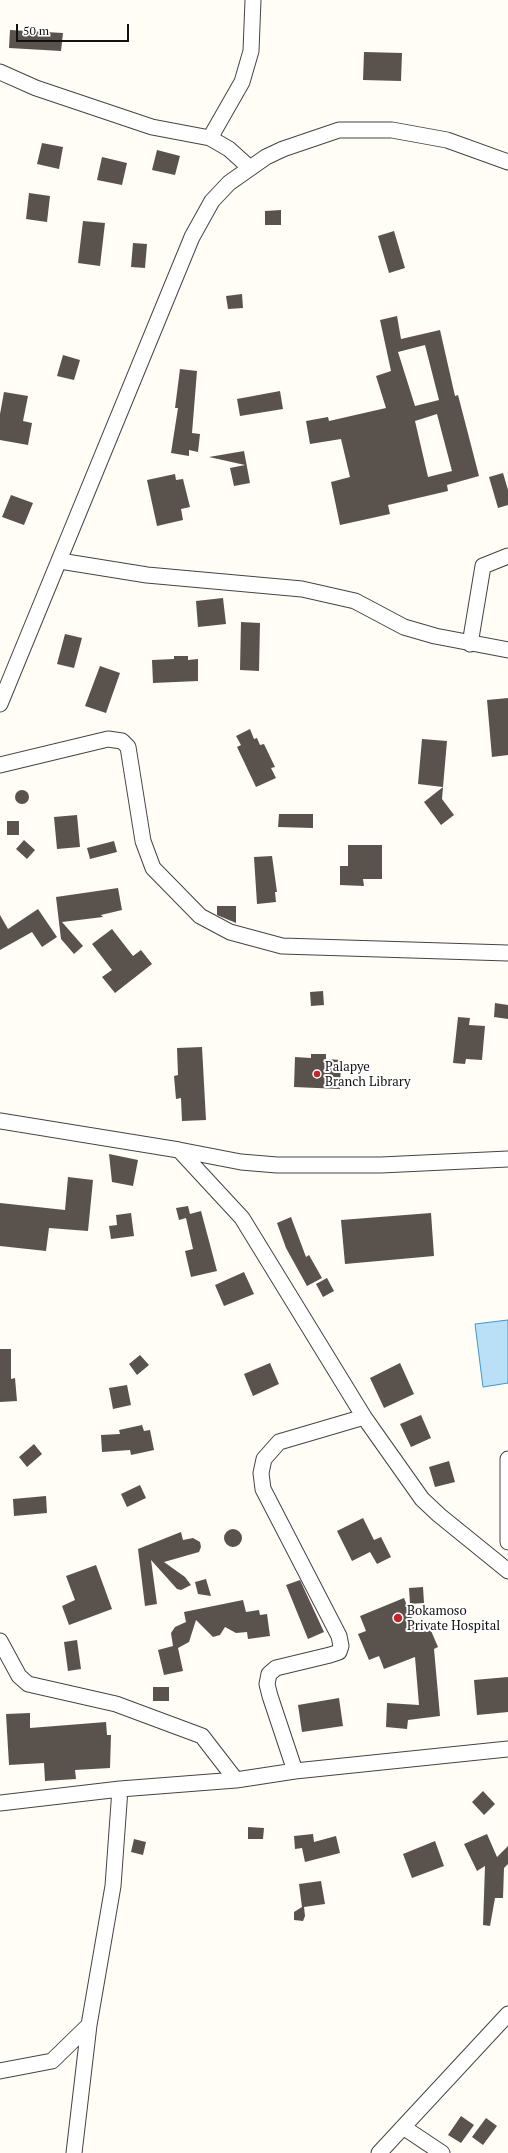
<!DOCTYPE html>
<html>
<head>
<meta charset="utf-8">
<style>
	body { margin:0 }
	#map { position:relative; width:508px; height:2153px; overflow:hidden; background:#fffdf5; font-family:"PT Serif",serif }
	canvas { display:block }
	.scale { position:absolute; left:16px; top:24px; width:113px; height:18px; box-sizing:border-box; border:2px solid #111; border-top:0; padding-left:5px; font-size:12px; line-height:14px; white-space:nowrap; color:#111; -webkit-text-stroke:3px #fff; paint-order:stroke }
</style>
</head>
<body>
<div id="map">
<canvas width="508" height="2153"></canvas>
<div class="scale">50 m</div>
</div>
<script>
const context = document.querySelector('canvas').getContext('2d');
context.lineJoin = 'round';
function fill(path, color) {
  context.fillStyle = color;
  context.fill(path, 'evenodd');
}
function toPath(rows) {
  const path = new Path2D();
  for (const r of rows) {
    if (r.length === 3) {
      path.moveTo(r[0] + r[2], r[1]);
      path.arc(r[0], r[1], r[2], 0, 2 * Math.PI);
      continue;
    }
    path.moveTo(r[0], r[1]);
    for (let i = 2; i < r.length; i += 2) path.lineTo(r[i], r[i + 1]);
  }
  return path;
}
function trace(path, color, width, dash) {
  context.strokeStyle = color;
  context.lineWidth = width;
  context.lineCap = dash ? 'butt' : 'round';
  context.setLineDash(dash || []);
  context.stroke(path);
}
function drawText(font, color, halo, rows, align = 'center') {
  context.font = font + ' "PT Serif",serif';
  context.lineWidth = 4;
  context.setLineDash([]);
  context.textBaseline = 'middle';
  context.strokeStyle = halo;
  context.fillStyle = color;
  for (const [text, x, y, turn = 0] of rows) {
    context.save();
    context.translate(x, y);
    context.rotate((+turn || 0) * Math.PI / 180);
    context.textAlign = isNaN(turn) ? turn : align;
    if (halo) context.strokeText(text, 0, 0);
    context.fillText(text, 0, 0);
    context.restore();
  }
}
const water = toPath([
	[508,1320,508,1383,483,1387,475,1324,508,1320]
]);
fill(water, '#b9e0f7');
trace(water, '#3f96cf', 1);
fill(toPath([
	[10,30,63,33,61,51,9,48],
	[364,52,402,53,401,81,363,80],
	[42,143,63,147,59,169,37,164],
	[157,150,180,156,175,175,152,170],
	[102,157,127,163,122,185,97,180],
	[29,193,50,196,47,222,26,219],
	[281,210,281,225,265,225,265,211],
	[83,221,105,223,100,266,78,263],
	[394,231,405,268,389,273,378,236],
	[133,243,147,244,145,268,131,267],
	[242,294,243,308,228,309,226,296],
	[397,316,401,339,440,330,455,396,458,395,479,476,447,485,448,491,388,505,390,514,340,525,331,482,350,477,341,439,310,444,306,421,328,417,329,421,386,408,376,376,391,371,380,320],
	[425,345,439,400,415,406,398,352],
	[437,414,452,471,428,477,415,421],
	[63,355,80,360,74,380,57,376],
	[180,369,197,371,192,433,200,434,198,452,189,450,189,456,171,453,178,408,175,408],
	[280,391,283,409,240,416,237,399],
	[4,392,28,396,23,421,32,423,28,445,0,440,0,414],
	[244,451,250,483,234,486,230,468,245,465,209,457],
	[503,473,508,490,508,505,498,508,489,477],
	[175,474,176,480,183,479,190,507,181,509,183,520,157,526,147,480],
	[11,495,33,503,24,525,2,517],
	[223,598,226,624,198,627,196,601],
	[241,622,260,623,259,671,240,670],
	[65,634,82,638,74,668,57,664],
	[174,656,188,656,188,660,198,659,198,681,153,683,152,660,174,659],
	[100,666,120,673,106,713,85,706],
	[508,698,508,755,492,757,487,700],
	[250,729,254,739,257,738,260,745,264,744,275,767,271,768,276,778,256,787,237,747,241,745,236,736],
	[422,739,447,741,443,787,418,784],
	[443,787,442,799,454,815,441,825,424,802],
	[22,797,7],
	[279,814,313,814,313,828,278,827],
	[77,815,80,847,57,849,54,817],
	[7,821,19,821,19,835,7,835],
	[24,840,35,850,27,859,16,849],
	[114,841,117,852,90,859,87,848],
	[348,845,382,845,382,879,363,879,364,886,340,885,340,866,348,866],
	[272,856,277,892,275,892,276,902,257,904,254,857],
	[118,888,122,910,101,915,103,917,62,922,83,946,74,954,61,939,56,897],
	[217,906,236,906,236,923,217,915],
	[38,909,57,937,42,947,32,932,0,950,0,915,8,929],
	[112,929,133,956,141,950,152,964,115,993,102,977,112,970,92,944],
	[323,991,324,1005,311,1006,310,992],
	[495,1003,508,1005,508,1019,494,1017],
	[458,1017,470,1018,469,1025,485,1026,482,1060,466,1059,465,1064,453,1063],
	[202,1047,206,1120,182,1121,181,1098,176,1099,174,1076,178,1075,177,1048],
	[311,1054,326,1054,326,1059,341,1060,340,1089,294,1087,295,1057,311,1058],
	[109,1154,138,1160,133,1186,112,1182],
	[68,1177,93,1180,88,1231,49,1228,46,1251,0,1246,0,1203,65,1210],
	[188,1206,190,1214,201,1211,217,1271,191,1277,185,1251,193,1249,186,1218,179,1220,176,1208],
	[131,1213,134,1236,111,1239,109,1226,117,1225,116,1215],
	[431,1213,434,1256,345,1264,341,1220],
	[291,1217,306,1257,309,1255,322,1278,307,1286,286,1248,277,1223],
	[244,1272,254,1294,224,1306,215,1285],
	[327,1278,334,1291,323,1297,316,1284],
	[0,1349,11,1349,11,1379,15,1378,17,1401,0,1402],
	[140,1355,149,1365,137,1375,129,1364],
	[270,1363,279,1384,253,1396,244,1374],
	[400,1363,414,1394,384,1408,370,1378],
	[127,1385,131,1405,113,1409,109,1388],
	[421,1415,431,1438,411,1447,400,1424],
	[142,1425,144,1431,150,1430,154,1450,131,1455,130,1450,102,1452,101,1435,120,1434,119,1430],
	[34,1444,42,1454,27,1467,19,1457],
	[449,1461,455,1482,435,1487,429,1467],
	[140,1485,146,1498,127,1507,121,1494],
	[46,1496,47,1513,14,1516,13,1499],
	[363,1518,374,1540,381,1537,391,1557,377,1564,370,1552,352,1561,337,1531],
	[233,1538,9],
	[181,1532,183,1540,193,1538,200,1542,201,1547,199,1552,164,1562,185,1577,191,1585,181,1590,177,1589,151,1560,157,1604,145,1606,138,1549],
	[96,1565,112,1609,69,1625,62,1606,75,1600,66,1576],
	[206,1579,211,1596,198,1594,195,1582],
	[300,1580,324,1632,308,1639,286,1585],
	[423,1587,424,1603,410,1604,409,1588],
	[404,1598,417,1631,429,1626,438,1647,434,1649,440,1716,408,1720,407,1729,386,1727,387,1703,419,1705,415,1657,384,1669,379,1656,369,1660,358,1634,366,1631,360,1616],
	[243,1600,246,1612,259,1610,260,1615,267,1614,270,1636,248,1639,247,1632,236,1633,225,1627,220,1635,213,1637,196,1620,189,1642,178,1648,183,1671,164,1675,158,1650,173,1646,171,1633,175,1627,186,1622,184,1612],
	[77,1640,81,1669,68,1671,64,1642],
	[508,1677,508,1712,477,1715,474,1680],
	[153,1687,169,1687,169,1701,153,1701],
	[339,1698,343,1726,302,1732,298,1705],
	[30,1713,30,1728,106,1722,107,1735,111,1735,110,1768,75,1770,76,1779,45,1781,44,1763,9,1765,6,1714],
	[483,1791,495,1804,484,1815,472,1802],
	[248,1827,264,1828,263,1839,248,1839],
	[313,1834,314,1842,336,1836,340,1853,305,1862,302,1848,295,1849,294,1836],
	[487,1834,497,1857,508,1846,508,1864,504,1868,503,1898,495,1898,490,1926,483,1925,485,1866,477,1871,464,1844],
	[134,1839,146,1842,143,1855,131,1852],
	[435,1841,444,1866,412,1878,403,1854],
	[321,1881,325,1904,304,1907,305,1916,303,1921,294,1920,294,1912,302,1907,299,1884],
	[461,2116,474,2125,461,2143,448,2135],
	[486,2118,497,2126,483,2145,472,2137]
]), '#5a524d');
const minor = toPath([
	[0,72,36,88,152,127,210,138,229,149,250,168],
	[210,138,242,82,251,51,253,0],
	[60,561,147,575,302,589,355,601,404,627,435,636,508,650],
	[470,644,483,566,508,556],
	[0,704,192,237,212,201,229,183,266,157,283,149,339,130,392,130,447,140,508,162],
	[0,765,108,739,122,741,128,747,143,841,153,868,200,916,230,932,282,946,508,953],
	[0,1121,179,1150,241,1162,277,1165,381,1165,508,1159],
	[179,1150,242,1218,364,1417,422,1499,439,1515,508,1571],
	[508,1459,508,1542],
	[0,1641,19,1676,28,1684,116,1704,202,1736,236,1780],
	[295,1771,270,1696,267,1684,269,1674,276,1668,330,1655,339,1652,341,1646,339,1636,263,1489,261,1473,264,1459,279,1442,364,1417],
	[0,1803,120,1789,236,1780,295,1771,508,1749],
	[0,2071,52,2061,89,2025],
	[403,2127,442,2153],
	[74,2153,89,2025,113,1886,120,1789],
	[379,2153,508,2014]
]);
trace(minor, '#444', 17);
trace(minor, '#fff', 15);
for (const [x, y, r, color] of [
	[317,1074,4,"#c4262e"],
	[398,1618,5,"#c4262e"]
]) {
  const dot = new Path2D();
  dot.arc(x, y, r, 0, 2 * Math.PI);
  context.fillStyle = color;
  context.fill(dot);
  trace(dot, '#fff', 1.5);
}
drawText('13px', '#111', '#fff', [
	["Palapye",325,1067],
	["Branch Library",325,1082],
	["Bokamoso",407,1611],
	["Private Hospital",407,1626]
], 'left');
</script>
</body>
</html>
